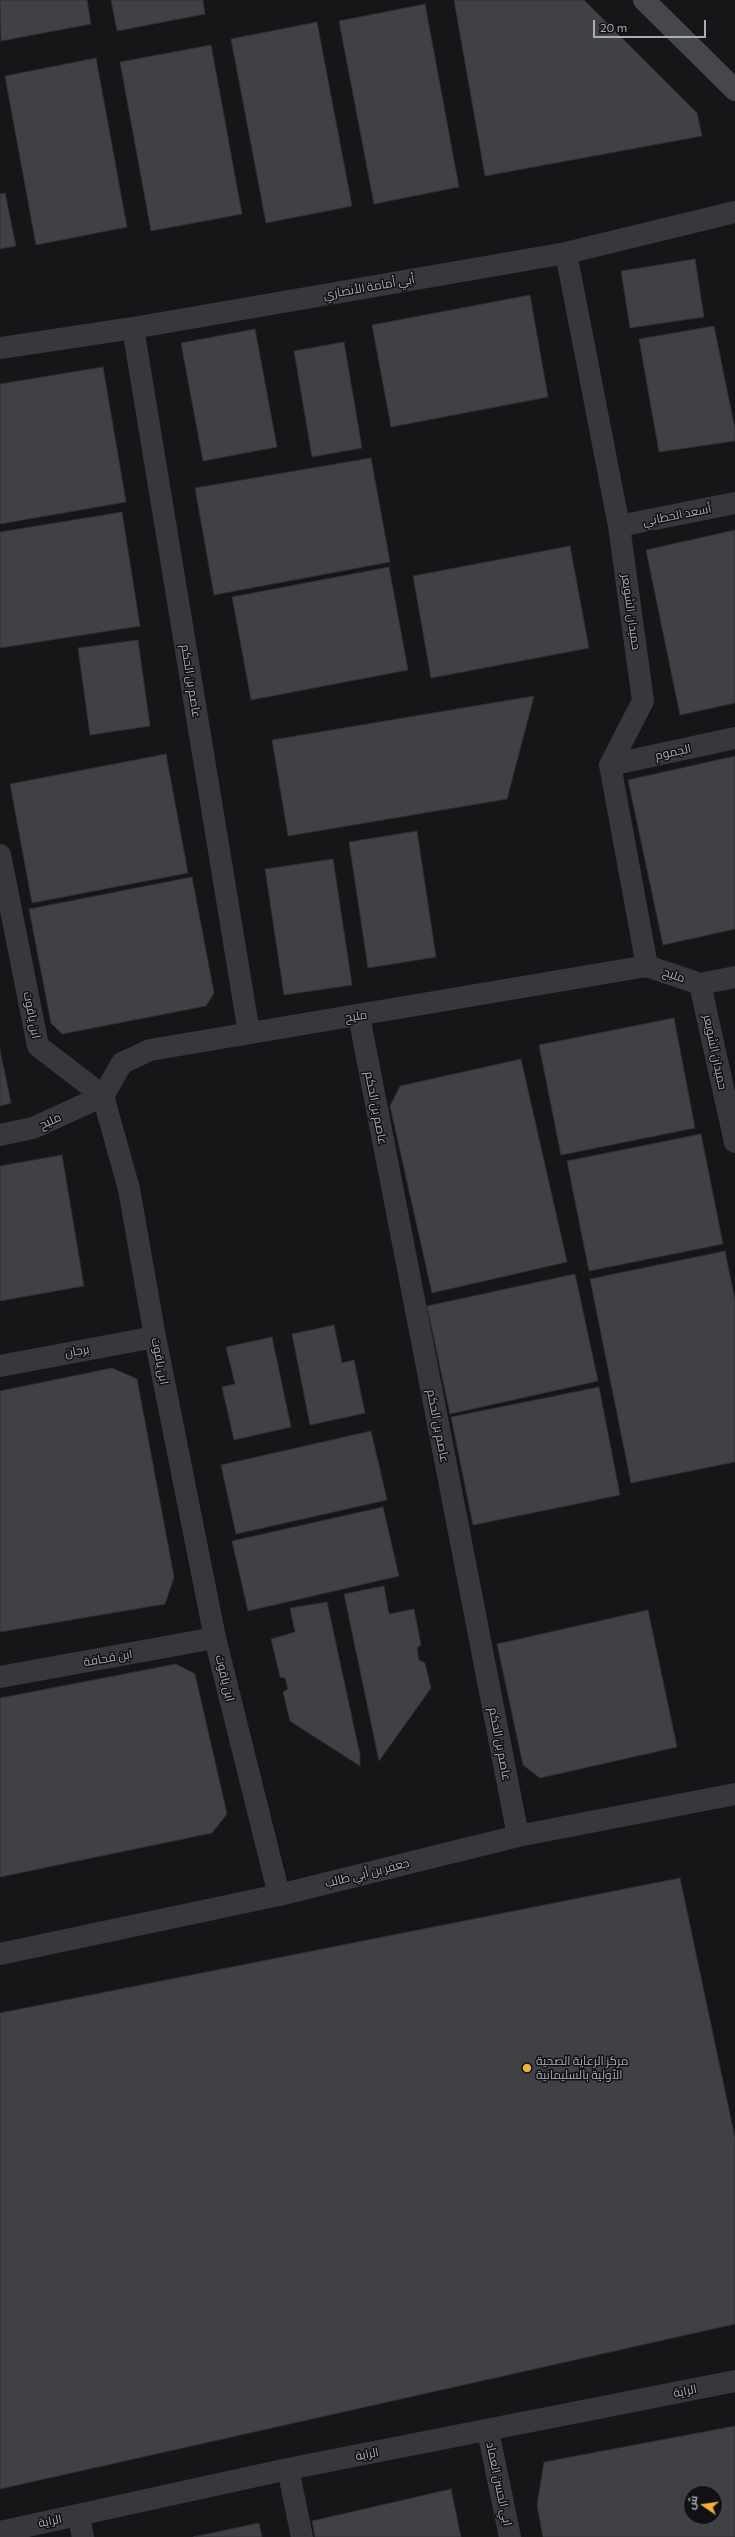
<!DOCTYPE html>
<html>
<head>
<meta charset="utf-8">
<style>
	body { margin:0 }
	#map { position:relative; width:735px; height:2537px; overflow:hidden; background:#161618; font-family:Commissioner,Cairo,sans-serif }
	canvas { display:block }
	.north { position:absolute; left:683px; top:2485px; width:40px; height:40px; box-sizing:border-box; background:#111113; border:1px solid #4d4f55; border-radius:50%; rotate:283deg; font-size:11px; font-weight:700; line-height:16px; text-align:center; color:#a8adb8 }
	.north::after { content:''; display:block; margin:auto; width:14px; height:18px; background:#f2b134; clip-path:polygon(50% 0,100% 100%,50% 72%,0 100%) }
	.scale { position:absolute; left:593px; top:20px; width:113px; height:18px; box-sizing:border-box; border:2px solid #a8adb8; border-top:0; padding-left:5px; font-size:12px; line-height:14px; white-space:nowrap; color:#a8adb8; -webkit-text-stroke:3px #111113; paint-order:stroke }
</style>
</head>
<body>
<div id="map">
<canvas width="735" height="2537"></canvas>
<div class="north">ش</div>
<div class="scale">20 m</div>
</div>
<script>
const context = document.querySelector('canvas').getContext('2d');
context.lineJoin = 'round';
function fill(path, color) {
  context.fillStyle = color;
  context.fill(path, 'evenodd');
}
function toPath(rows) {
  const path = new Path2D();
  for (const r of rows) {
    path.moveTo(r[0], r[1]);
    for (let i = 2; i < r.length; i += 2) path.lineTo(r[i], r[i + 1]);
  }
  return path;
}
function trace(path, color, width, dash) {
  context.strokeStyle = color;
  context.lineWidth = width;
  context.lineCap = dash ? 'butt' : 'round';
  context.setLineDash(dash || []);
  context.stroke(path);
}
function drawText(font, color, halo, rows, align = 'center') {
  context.font = font + ' Commissioner,Cairo,sans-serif';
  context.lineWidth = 3;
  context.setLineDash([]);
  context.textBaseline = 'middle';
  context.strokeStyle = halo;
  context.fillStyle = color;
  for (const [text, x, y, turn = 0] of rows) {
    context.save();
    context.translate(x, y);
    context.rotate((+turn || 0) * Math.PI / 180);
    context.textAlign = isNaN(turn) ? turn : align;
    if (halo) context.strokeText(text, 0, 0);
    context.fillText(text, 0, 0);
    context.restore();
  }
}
const building = toPath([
	[0,0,87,0,91,24,1,41,0,0],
	[111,0,203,0,205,14,117,31,111,0],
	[454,0,584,0,697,113,702,136,485,176,454,0],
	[425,4,459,187,374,204,339,21,425,4],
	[317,22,352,206,266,223,231,39,317,22],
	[211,45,242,214,151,231,120,62,211,45],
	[96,58,127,227,36,245,5,76,96,58],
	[5,193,16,246,0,249,0,194,5,193],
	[695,259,704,317,630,328,621,271,695,259],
	[530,295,548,397,391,427,372,325,530,295],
	[714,326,735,429,735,441,659,452,639,339,714,326],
	[255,329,277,447,203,461,181,343,255,329],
	[344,342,362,448,312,457,294,351,344,342],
	[103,367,126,502,0,524,0,384,103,367],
	[371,458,390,562,214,595,195,488,371,458],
	[122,512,140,626,0,648,0,532,122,512],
	[735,530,735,703,680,715,646,550,735,530],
	[570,546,589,648,431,678,413,576,570,546],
	[389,567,408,670,251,700,232,597,389,567],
	[138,640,150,726,90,735,78,648,138,640],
	[534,696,507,799,288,836,272,740,534,696],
	[166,754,188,873,32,903,10,784,166,754],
	[735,756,735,929,663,945,628,780,735,756],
	[417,831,436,957,368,968,349,842,417,831],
	[333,859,352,985,284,995,265,869,333,859],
	[192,877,214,993,206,1006,62,1034,51,1023,29,909,192,877],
	[674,1018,695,1128,561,1155,539,1045,674,1018],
	[0,1050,11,1103,0,1106,0,1050],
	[521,1059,567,1262,432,1293,390,1106,400,1086,521,1059],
	[701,1134,723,1244,589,1271,567,1161,701,1134],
	[62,1155,84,1286,0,1301,0,1166,62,1155],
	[725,1251,735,1300,735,1462,631,1483,590,1279,725,1251],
	[575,1274,598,1381,450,1414,427,1306,575,1274],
	[334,1325,342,1363,354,1360,365,1413,310,1425,292,1334,334,1325],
	[272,1337,291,1427,234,1440,222,1387,235,1384,226,1347,272,1337],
	[112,1368,137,1379,174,1577,165,1604,0,1632,0,1391,112,1368],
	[599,1387,620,1495,473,1525,451,1417,599,1387],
	[371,1431,387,1500,236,1534,221,1465,371,1431],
	[383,1507,399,1576,248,1611,232,1541,383,1507],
	[384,1586,389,1614,414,1609,421,1645,417,1648,419,1660,425,1663,431,1688,379,1761,344,1594,384,1586],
	[327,1602,360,1755,360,1766,290,1721,283,1692,288,1689,285,1678,280,1677,271,1639,295,1632,290,1608,327,1602],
	[648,1610,677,1747,540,1778,523,1765,497,1644,648,1610],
	[176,1664,195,1674,227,1814,212,1833,0,1877,0,1698,176,1664],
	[680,1878,735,2138,735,2324,0,2489,0,2013,680,1878],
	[735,2426,735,2537,543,2537,537,2505,544,2462,735,2426],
	[691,2493,715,2493,715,2517,691,2517,691,2493],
	[451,2489,461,2537,315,2537,312,2521,451,2489],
	[259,2523,262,2537,193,2537,259,2523]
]);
fill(building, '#404145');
trace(building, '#303034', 1);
trace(toPath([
	[566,253,619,526,643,701,610,765,647,966],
	[133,328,249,1033],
	[0,348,133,328,566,253,735,212],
	[619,526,735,503],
	[610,765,735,738],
	[0,855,38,1046,103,1096,129,1189,155,1337,215,1638,279,1895],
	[700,984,735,1142],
	[359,1016,518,1836],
	[0,1135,33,1128,103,1096,122,1063,150,1050,647,966,700,984,735,977],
	[0,1366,155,1337],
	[0,1677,215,1638],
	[0,1954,279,1895,518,1836,735,1794],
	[488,2431,510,2537],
	[288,2469,302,2537],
	[78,2515,83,2537],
	[0,2532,288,2469,735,2381]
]), '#37383d', 22);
trace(toPath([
	[644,0,735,90]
]), '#45474d', 22);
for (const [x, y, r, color] of [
	[527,2068,5,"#f2b134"]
]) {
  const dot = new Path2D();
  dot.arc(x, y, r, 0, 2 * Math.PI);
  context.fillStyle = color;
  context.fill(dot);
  trace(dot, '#111113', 1.5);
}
drawText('12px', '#a8adb8', '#111113', [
	["أبي أمامة الأنصاري",369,287,-10],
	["أسعد الحطابي",677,515,-11],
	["حميدان الشويعر",631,612,82],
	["عاصم بن الحكم",191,681,81],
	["الجموم",673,752,-12],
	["مليح",674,975,19],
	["ابن ياقوت",32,1015,79],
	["مليح",356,1016,-9],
	["حميدان الشويعر",715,1052,78],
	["عاصم بن الحكم",376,1108,79],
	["مليح",50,1121,-25],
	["برجان",77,1351,-10],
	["ابن ياقوت",160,1361,79],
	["عاصم بن الحكم",438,1426,79],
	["ابن قحافة",108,1658,-10],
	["ابن ياقوت",225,1678,76],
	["عاصم بن الحكم",500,1744,79],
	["جعفر بن أبي طالب",367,1873,-14],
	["الراية",685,2391,-12],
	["الراية",367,2454,-11],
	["ابي الحسن العماد",499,2484,78],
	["الراية",50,2521,-12]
]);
drawText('12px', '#a8adb8', '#111113', [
	["مركز الرعاية الصحية",536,2061],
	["الأولية بالسليمانية",536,2075]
], 'left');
</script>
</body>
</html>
